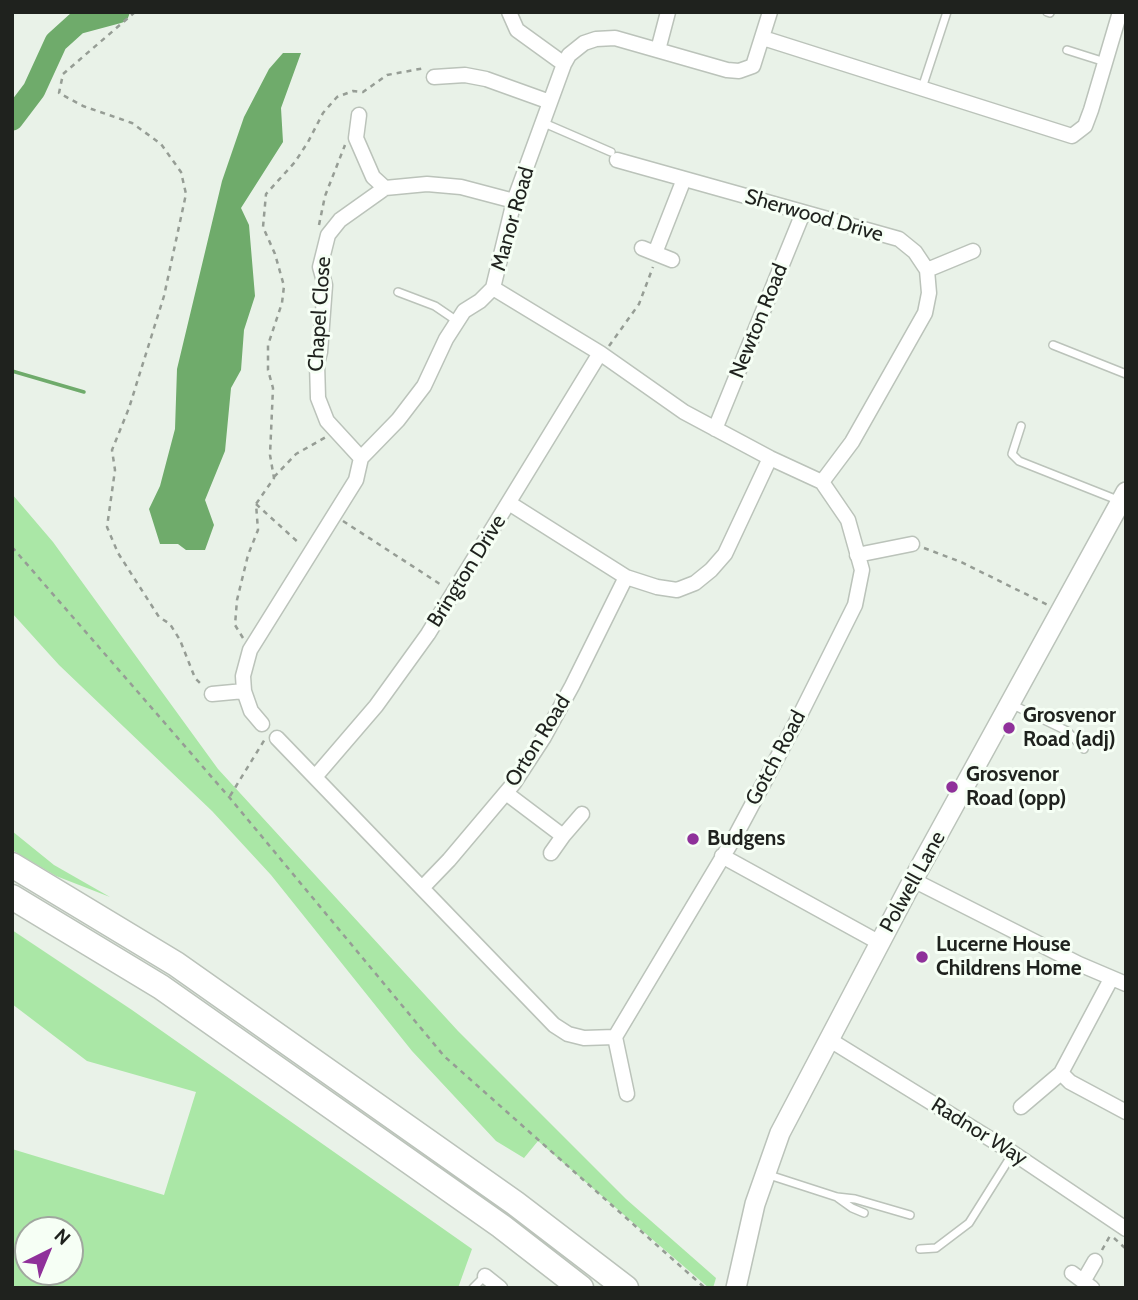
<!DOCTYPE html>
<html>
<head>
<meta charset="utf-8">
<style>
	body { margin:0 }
	#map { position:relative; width:1138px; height:1300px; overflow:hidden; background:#e9f2e8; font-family:Cabin,sans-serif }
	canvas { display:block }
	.frame { position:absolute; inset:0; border:14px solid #1f221e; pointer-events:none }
	.north { position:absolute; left:14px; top:1216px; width:70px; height:70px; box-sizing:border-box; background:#f6fff5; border:2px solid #a0a79f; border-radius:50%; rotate:43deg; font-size:19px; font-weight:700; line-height:28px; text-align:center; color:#1f221e }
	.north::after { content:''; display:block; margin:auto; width:24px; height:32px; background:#8f319a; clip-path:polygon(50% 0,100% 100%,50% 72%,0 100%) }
</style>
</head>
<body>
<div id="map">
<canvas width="1138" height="1300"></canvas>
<div class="frame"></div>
<div class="north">N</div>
</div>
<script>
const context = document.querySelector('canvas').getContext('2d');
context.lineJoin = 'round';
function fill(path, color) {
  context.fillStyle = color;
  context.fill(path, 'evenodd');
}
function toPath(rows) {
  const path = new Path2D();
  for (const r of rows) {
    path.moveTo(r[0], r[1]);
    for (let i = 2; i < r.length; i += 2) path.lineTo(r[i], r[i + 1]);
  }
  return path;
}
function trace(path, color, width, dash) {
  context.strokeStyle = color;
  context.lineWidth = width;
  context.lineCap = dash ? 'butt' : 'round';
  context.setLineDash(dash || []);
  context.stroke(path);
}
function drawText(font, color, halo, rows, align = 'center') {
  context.font = font + ' Cabin,sans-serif';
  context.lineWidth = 6;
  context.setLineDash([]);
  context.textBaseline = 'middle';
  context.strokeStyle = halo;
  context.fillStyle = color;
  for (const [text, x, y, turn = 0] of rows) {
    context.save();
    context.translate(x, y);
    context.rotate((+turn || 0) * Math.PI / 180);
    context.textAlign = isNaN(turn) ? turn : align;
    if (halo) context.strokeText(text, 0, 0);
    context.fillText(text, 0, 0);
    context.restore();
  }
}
fill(toPath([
	[12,494,53,542,218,769,458,1031,626,1199,716,1278,713,1288,709,1288,538,1141,524,1158,496,1141,412,1051,271,875,212,811,59,665,12,613],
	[12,831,54,865,110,897,56,876,12,850],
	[12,930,132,1010,472,1249,458,1288,12,1288,12,1149,164,1195,196,1092,87,1061,12,1004],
	[28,1230,70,1230,70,1272,28,1272]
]), '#aae7a6');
fill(toPath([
	[283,53,301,53,281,108,283,142,241,208,249,225,255,296,244,330,241,370,231,388,225,451,205,500,214,525,205,550,186,550,178,544,160,544,149,509,160,486,175,429,177,369,222,181,244,117,269,69]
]), '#6fab6b');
trace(toPath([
	[12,371,84,392]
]), '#6fab6b', 3.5);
trace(toPath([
	[12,119,34,90,56,42,77,23,118,12]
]), '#6fab6b', 23);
const service = toPath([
	[1047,12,1050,13],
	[1067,50,1105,62],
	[922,88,947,12],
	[544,123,611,152],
	[398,292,435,306,457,321],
	[1053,345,1126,374],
	[1021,426,1012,454,1019,461,1120,501],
	[1011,704,1067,731,1084,749],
	[766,1174,837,1197,855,1199,910,1215],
	[838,1198,852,1208,864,1213],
	[920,1249,936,1248,969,1223,1013,1153],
	[473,1288,485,1276]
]);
const minor = toPath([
	[509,12,517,30,564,64],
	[763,38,1072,136,1085,126,1091,110,1120,12],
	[658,50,668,12],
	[434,77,465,75,486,79,550,102],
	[359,115,356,138,373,177,385,188],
	[617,160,899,239,915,252,927,270,929,293,925,313,852,442,822,482],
	[642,248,672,260],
	[655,253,684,179],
	[927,270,973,251],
	[715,429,803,213],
	[361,458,327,421,318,398,317,363,320,352,325,285,320,267,328,235,340,220,385,188,427,184,461,187,514,201],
	[509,503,626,577,657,587,677,590,695,583,711,570,725,554,770,458],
	[857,555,912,544],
	[212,694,244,691],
	[262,724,251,711,244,691,243,676,250,650,356,480,361,458,398,420,424,386,446,339,464,311,480,301,493,288,514,201,564,64,569,55,584,43,596,39,615,38,727,70,739,71,753,66,770,12],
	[277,738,554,1025,568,1034,584,1038,615,1037,737,833,801,713,855,605,862,570,848,520,822,482,770,458,684,412,600,353,493,288],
	[315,777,376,706,428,634,600,353],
	[506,793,563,836,551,853],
	[563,836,582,814],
	[722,856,880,943],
	[913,880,1079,964,1126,984],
	[423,887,449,860,514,783,544,737,572,686,626,577],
	[615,1037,627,1094],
	[830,1040,1013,1153,1126,1229],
	[1061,1073,1070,1082,1126,1112],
	[1021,1107,1061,1073,1111,979],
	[1072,1273,1092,1288],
	[485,1276,500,1288],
	[1084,1280,1095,1261]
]);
const tertiary = toPath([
	[736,1288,755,1204,780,1133,913,880,1126,492]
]);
const trunk = toPath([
	[12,865,176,964,515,1203,626,1288],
	[12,897,161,987,501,1226,581,1288]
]);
trace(service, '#bbc3ba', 10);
trace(minor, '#bbc3ba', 17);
trace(tertiary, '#bbc3ba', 22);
trace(trunk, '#bbc3ba', 27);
trace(toPath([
	[135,12,63,74,59,93,83,106,132,123,161,144,181,172,186,194,164,296,129,408,112,450,115,470,107,527,118,553,159,617,170,624,180,640,195,678,203,686],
	[319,225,325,196,345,145],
	[609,346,639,304,653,267],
	[274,477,296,454,326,437],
	[256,504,300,544],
	[343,521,443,586],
	[12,547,229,797,444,1056,705,1288],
	[924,548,961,562,1048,605],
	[243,638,235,625,237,600,248,555,258,530,256,504,274,478,270,455,273,388,268,370,268,345,282,303,284,286,275,254,263,227,266,194,295,162,308,142,323,113,337,97,353,91,363,92,387,75,425,68],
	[230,796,265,739],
	[1114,1238,1126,1249],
	[1102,1250,1111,1234]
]), '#969d95', 2.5, [5, 5]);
trace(service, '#fff', 7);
trace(minor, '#fff', 14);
trace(tertiary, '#fff', 19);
trace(trunk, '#fff', 24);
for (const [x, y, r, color] of [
	[1009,728,7,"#8f319a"],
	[952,787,7,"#8f319a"],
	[693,839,7,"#8f319a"],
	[922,957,7,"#8f319a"]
]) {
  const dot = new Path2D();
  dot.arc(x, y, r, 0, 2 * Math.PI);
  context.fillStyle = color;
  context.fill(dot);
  trace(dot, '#f6fff5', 2.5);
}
drawText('21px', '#1f221e', '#f6fff5', [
	["Sherwood Drive",814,216,16],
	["Manor Road",513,219,-74],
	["Chapel Close",320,314,-86],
	["Newton Road",759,321,-68],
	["Brington Drive",467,571,-58],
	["Orton Road",538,741,-58],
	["Gotch Road",776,758,-62],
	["Polwell Lane",913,882,-61],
	["Radnor Way",979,1132,32]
]);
drawText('bold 21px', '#1f221e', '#f6fff5', [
	["Grosvenor",1023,716],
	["Road (adj)",1023,740],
	["Grosvenor",966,775],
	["Road (opp)",966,799],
	["Budgens",707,839],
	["Lucerne House",936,945],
	["Childrens Home",936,969]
], 'left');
</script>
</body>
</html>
